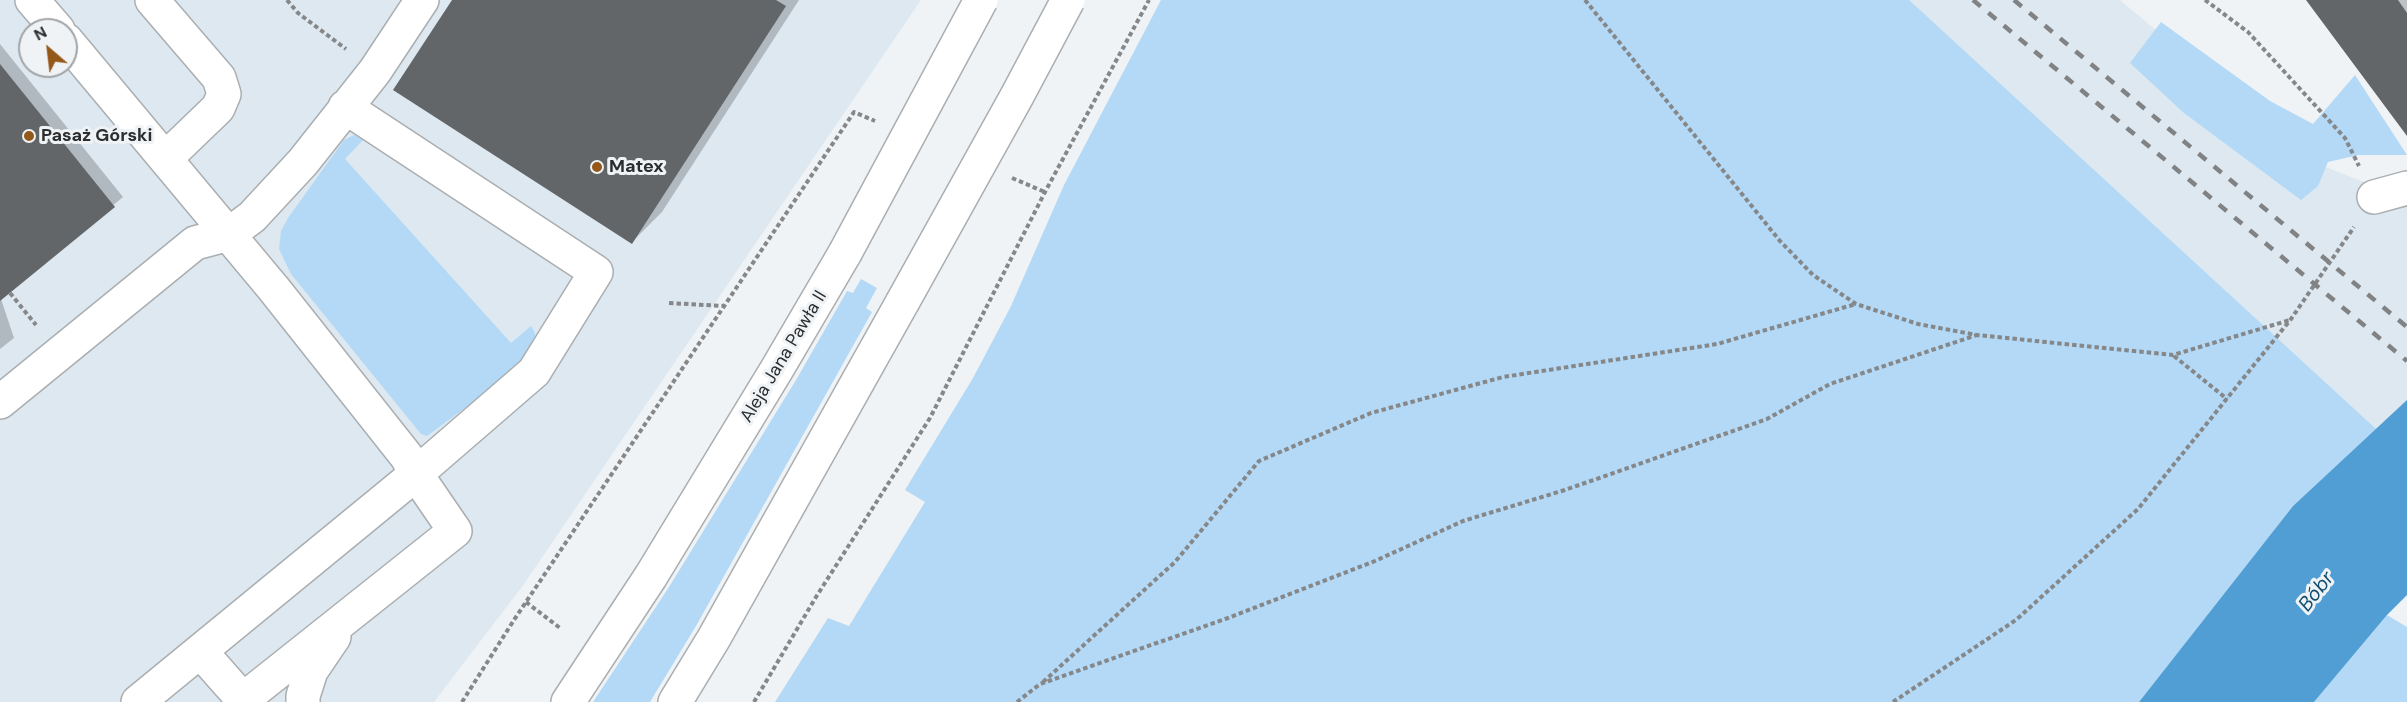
<!DOCTYPE html>
<html>
<head>
<meta charset="utf-8">
<style>
	body { margin:0 }
	#map { position:relative; width:2407px; height:702px; overflow:hidden; background:#eff3f6; font-family:"DM Sans",sans-serif }
	canvas { display:block }
	.north { position:absolute; left:18px; top:18px; width:60px; height:60px; box-sizing:border-box; background:#eff3f6; border:2px solid #a1a4a6; border-radius:50%; rotate:332deg; font-size:16px; font-weight:700; line-height:24px; text-align:center; color:#2c2d2e }
	.north::after { content:''; display:block; margin:auto; width:21px; height:27px; background:#945819; clip-path:polygon(50% 0,100% 100%,50% 72%,0 100%) }
</style>
</head>
<body>
<div id="map">
<canvas width="2407" height="702"></canvas>
<div class="north">N</div>
</div>
<script>
const context = document.querySelector('canvas').getContext('2d');
context.lineJoin = 'round';
function fill(path, color) {
  context.fillStyle = color;
  context.fill(path, 'evenodd');
}
function toPath(rows) {
  const path = new Path2D();
  for (const r of rows) {
    path.moveTo(r[0], r[1]);
    for (let i = 2; i < r.length; i += 2) path.lineTo(r[i], r[i + 1]);
  }
  return path;
}
function trace(path, color, width, dash) {
  context.strokeStyle = color;
  context.lineWidth = width;
  context.lineCap = dash ? 'butt' : 'round';
  context.setLineDash(dash || []);
  context.stroke(path);
}
function drawText(font, color, halo, rows, align = 'center') {
  context.font = font + ' "DM Sans",sans-serif';
  context.lineWidth = 6;
  context.setLineDash([]);
  context.textBaseline = 'middle';
  context.strokeStyle = halo;
  context.fillStyle = color;
  for (const [text, x, y, turn = 0] of rows) {
    context.save();
    context.translate(x, y);
    context.rotate((+turn || 0) * Math.PI / 180);
    context.textAlign = isNaN(turn) ? turn : align;
    if (halo) context.strokeText(text, 0, 0);
    context.fillText(text, 0, 0);
    context.restore();
  }
}
fill(toPath([
	[0,0,921,0,524,584,434,702,0,702],
	[30,30,66,30,66,66,30,66],
	[1834,0,2120,0,2313,162,2407,199,2407,474,2226,316]
]), '#dee8f0');
fill(toPath([
	[1161,0,1909,0,2376,429,2293,506,2139,702,775,702,828,618,849,626,925,502,905,490,973,378,1011,306,1064,185],
	[2161,22,2270,101,2313,124,2355,75,2407,155,2358,155,2328,162,2318,186,2301,200,2184,113,2130,63],
	[354,135,363,140,345,159,511,343,531,326,534,331,536,338,523,358,481,396,427,436,421,434,291,274,279,249,281,231,288,218,344,140],
	[861,279,877,288,866,308,872,312,696,626,650,702,593,702,669,587,796,380,847,291,853,293],
	[2387,615,2407,627,2407,702,2314,702]
]), '#b3d9f6');
fill(toPath([
	[2407,400,2407,595,2387,615,2314,702,2139,702,2293,506]
]), '#519ed4');
fill(toPath([
	[454,0,799,0,662,212,632,242],
	[2308,0,2407,0,2407,133],
	[0,44,123,197,1,299,14,338,0,349]
]), '#0003');
fill(toPath([
	[452,0,776,0,786,6,632,244,393,90],
	[2306,0,2398,0,2407,13,2407,136],
	[0,64,115,207,0,301]
]), '#636669');
const minor = toPath([
	[32,0,58,30],
	[152,0,219,78,224,94,218,108,166,158],
	[66,40,274,289,407,457,416,474,138,702],
	[2374,197,2407,188],
	[0,402,195,243,229,234,252,217,303,162,375,71,422,0],
	[200,651,245,702],
	[240,702,455,531,416,474,534,372,596,272,345,107],
	[303,702,303,696,311,671,334,637]
]);
const major = toPath([
	[568,702,651,576,777,369,845,253],
	[675,702,714,638,902,303]
]);
trace(minor, '#aaaeb0', 36);
trace(major, '#aaaeb0', 36);
trace(toPath([
	[287,0,298,13,346,49],
	[1585,0,1780,241,1813,275,1856,304,1918,324,1977,335,2173,355,2290,320],
	[2205,0,2248,32,2345,138,2359,166],
	[1012,178,1045,192],
	[10,293,36,325],
	[669,303,724,306],
	[2174,356,2227,399],
	[526,602,560,628],
	[1043,682,1175,562,1259,461,1371,413,1503,377,1717,344,1856,304],
	[462,702,514,620,854,112,875,121],
	[754,702,816,597,930,418,1045,192,1149,0],
	[1017,702,1040,684,1228,618,1375,561,1463,521,1565,490,1767,419,1830,384,1977,335],
	[1893,702,2016,620,2138,509,2291,319,2354,227]
]), '#858789', 4, [4.5, 3]);
trace(minor, '#fff', 33);
trace(major, '#fff', 33);
trace(toPath([
	[1973,0,2407,361],
	[2014,0,2407,327]
]), '#808284', 4.5, [10, 10]);
const majorBridge = toPath([
	[845,253,981,0],
	[902,303,1017,96,1068,0]
]);
trace(majorBridge, '#aaaeb0', 36, []);
trace(majorBridge, '#fff', 33);
for (const [x, y, r, color] of [
	[29,136,6,"#945819"],
	[597,167,6,"#945819"]
]) {
  const dot = new Path2D();
  dot.arc(x, y, r, 0, 2 * Math.PI);
  context.fillStyle = color;
  context.fill(dot);
  trace(dot, '#eff3f6', 2);
}
drawText('bold 18px', '#2c2d2e', '#eff3f6', [
	["Pasaż Górski",41,136],
	["Matex",609,167]
], 'left');
drawText('18px', '#2c2d2e', '#eff3f6', [
	["Aleja Jana Pawła II",784,357,-59]
]);
drawText('italic 20px', '#114c70', '#eff3f6', [
	["Bóbr",2317,592,-52]
]);
</script>
</body>
</html>
